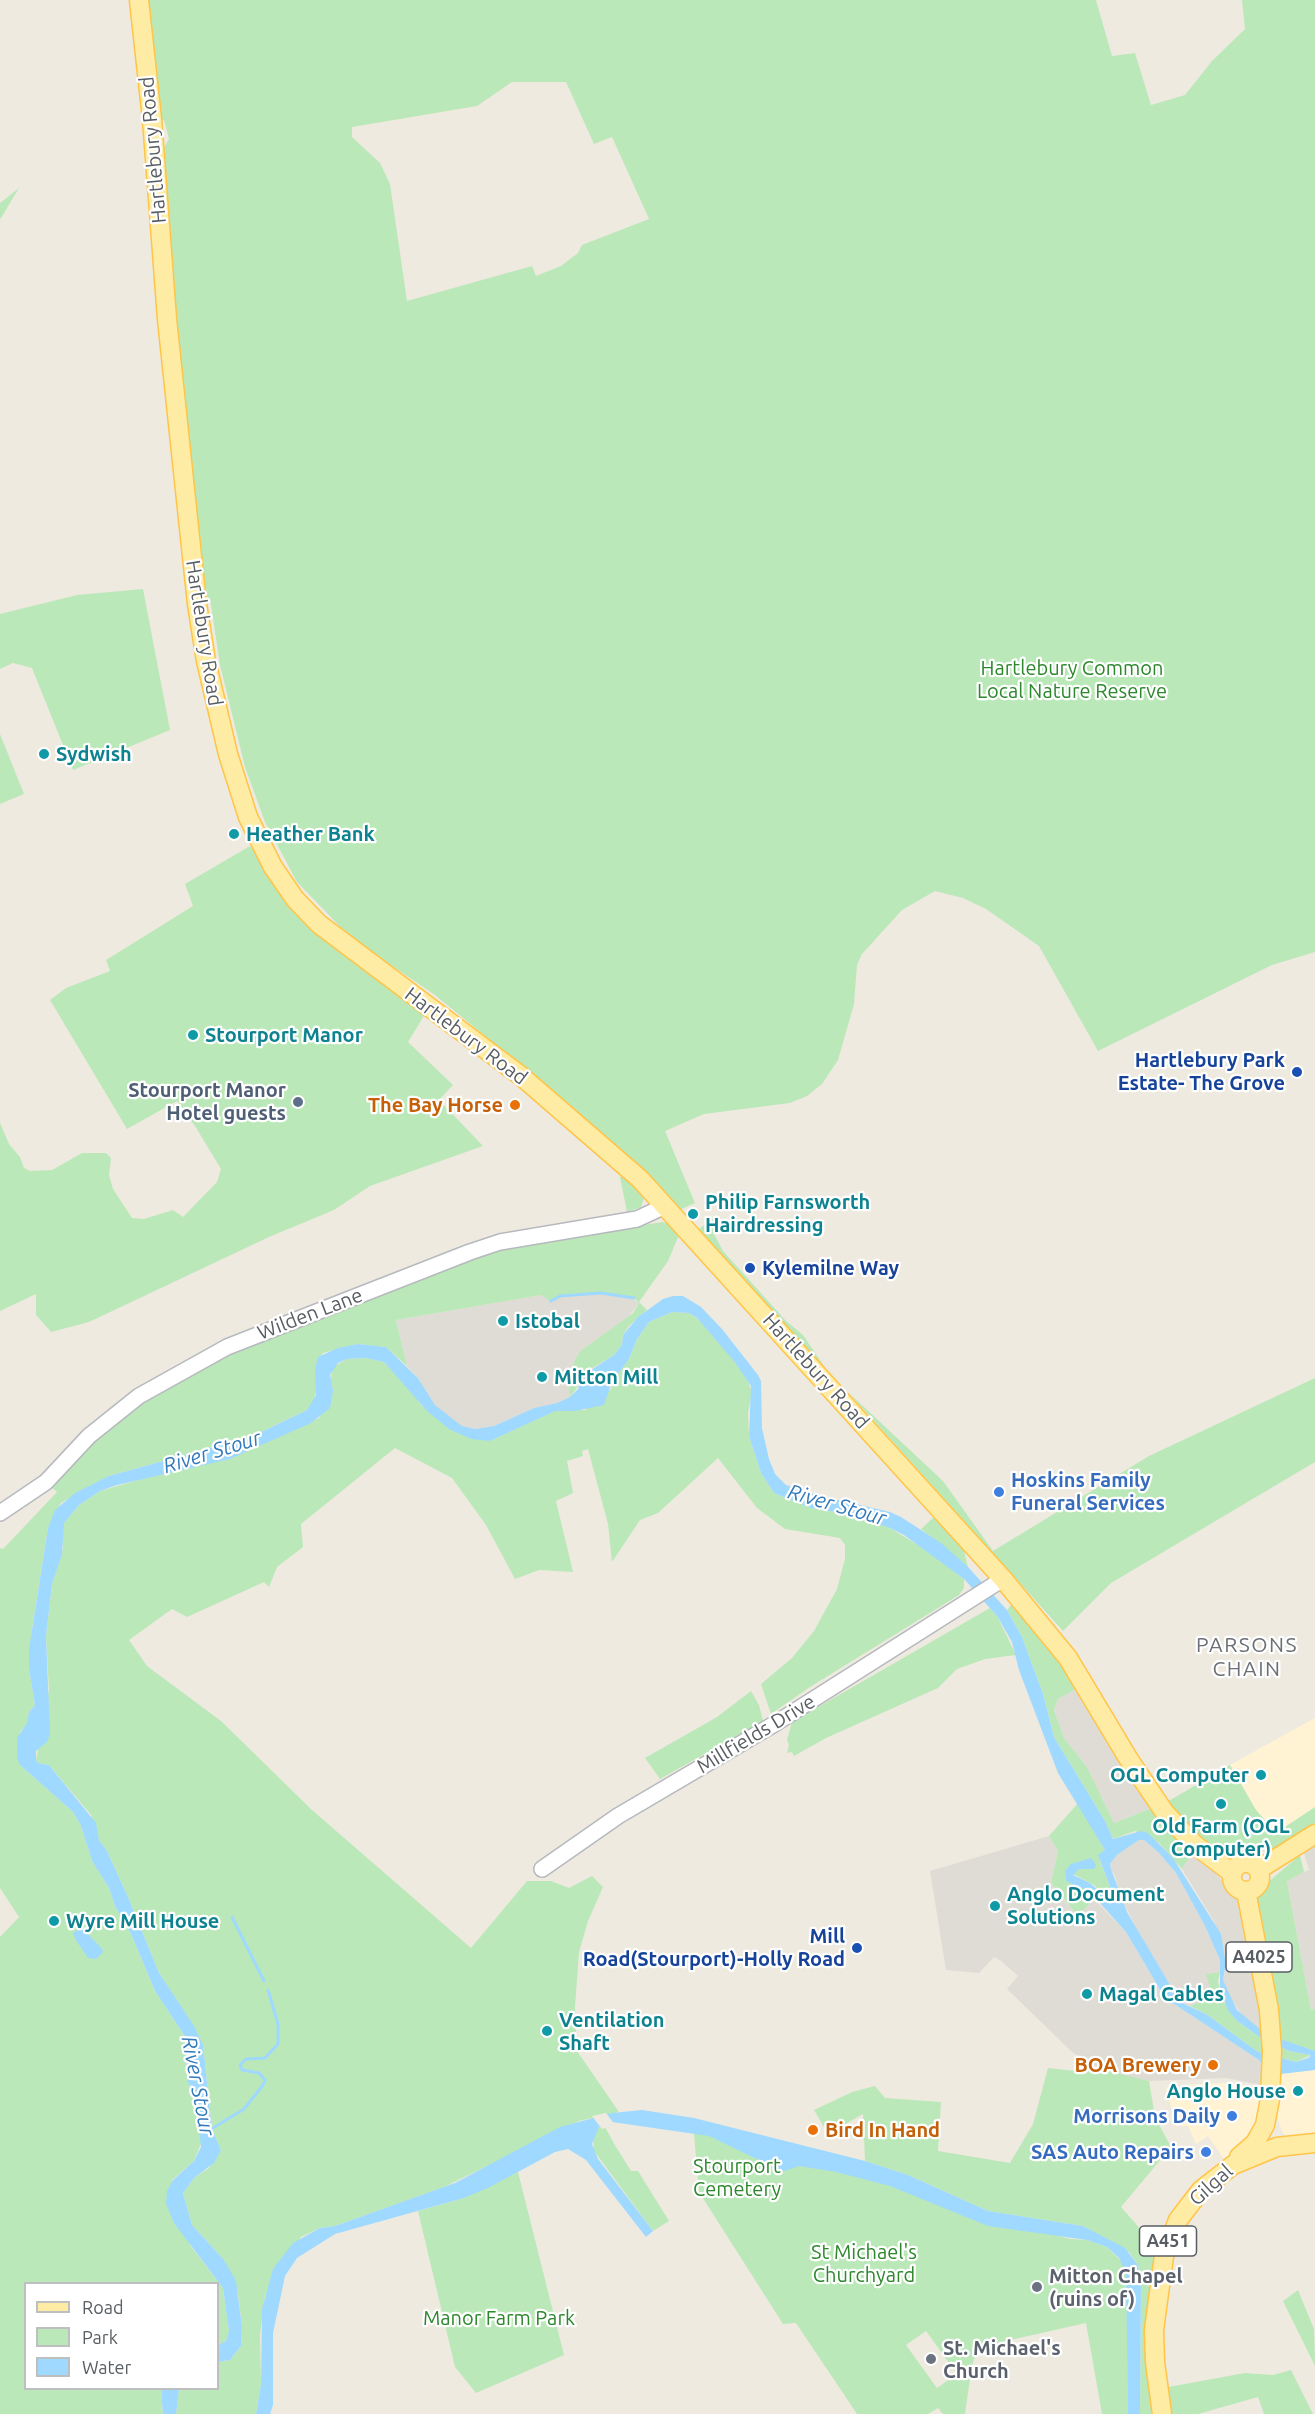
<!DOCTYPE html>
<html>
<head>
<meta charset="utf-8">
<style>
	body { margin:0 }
	#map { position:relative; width:1315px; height:2414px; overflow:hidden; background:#eeeae0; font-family:Ubuntu,sans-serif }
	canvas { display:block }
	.legend { position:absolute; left:24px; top:2282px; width:195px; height:108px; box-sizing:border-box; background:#fff; border:2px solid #bdbfc1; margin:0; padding:8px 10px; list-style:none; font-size:18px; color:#595e63 }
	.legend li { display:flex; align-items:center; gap:12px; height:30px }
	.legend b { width:30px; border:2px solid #bdbfc1 }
</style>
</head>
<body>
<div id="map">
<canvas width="1315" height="2414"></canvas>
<ul class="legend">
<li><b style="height:8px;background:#ffeca4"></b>Road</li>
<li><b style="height:16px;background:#bbe8b9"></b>Park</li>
<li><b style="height:16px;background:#9fd9ff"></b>Water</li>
</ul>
</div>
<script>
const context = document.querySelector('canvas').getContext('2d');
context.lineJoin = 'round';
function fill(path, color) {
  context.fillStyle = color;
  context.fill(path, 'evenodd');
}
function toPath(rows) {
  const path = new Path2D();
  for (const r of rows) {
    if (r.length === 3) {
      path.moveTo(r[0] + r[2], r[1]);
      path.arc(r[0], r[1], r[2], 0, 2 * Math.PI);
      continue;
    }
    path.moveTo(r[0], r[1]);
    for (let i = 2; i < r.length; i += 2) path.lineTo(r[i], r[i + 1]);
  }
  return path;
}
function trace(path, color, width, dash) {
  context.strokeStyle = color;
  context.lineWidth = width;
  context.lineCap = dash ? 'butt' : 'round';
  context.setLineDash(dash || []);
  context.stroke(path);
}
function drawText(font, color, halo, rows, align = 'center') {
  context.font = font + ' Ubuntu,sans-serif';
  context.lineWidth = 4.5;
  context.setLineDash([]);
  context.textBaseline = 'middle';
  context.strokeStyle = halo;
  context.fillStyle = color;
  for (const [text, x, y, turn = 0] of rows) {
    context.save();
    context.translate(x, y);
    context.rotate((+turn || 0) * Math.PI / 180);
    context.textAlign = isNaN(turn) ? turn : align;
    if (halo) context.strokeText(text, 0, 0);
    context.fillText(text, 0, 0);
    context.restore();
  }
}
fill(toPath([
	[1315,1718,1315,1807,1276,1833,1256,1810,1230,1765],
	[1315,2070,1315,2136,1289,2137,1283,2133,1278,2120,1277,2073],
	[1223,2083,1249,2086,1262,2094,1263,2119,1227,2163,1208,2136,1196,2144,1188,2126,1176,2126,1166,2087,1179,2090,1184,2085]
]), '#fff3d4');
fill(toPath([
	[601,1293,625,1294,639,1303,628,1317,579,1352,567,1377,570,1397,557,1403,534,1408,494,1426,475,1429,462,1426,435,1405,418,1378,407,1366,396,1320,541,1295,571,1296],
	[1078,1688,1117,1756,1152,1808,1114,1823,1087,1767,1064,1738,1054,1710,1058,1699],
	[1049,1836,1058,1851,1051,1883,1065,1901,1078,1916,1094,1899,1126,1932,1165,1998,1259,2060,1263,2067,1261,2085,1226,2078,1149,2081,1114,2074,1083,2060,1071,2051,1007,1989,1018,1976,1001,1961,994,1957,979,1973,946,1970,930,1871],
	[1139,1840,1144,1840,1158,1852,1176,1873,1205,1926,1220,1960,1220,1972,1207,1974,1213,1996,1190,2006,1180,2002,1146,1946,1121,1898,1115,1876,1111,1869,1110,1864,1117,1855],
	[1315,1846,1315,2009,1311,2010,1287,1880,1309,1870,1304,1853],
	[1193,1852,1213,1870,1241,1903,1266,2034,1245,2019,1225,1990,1223,1980,1226,1969,1224,1950,1214,1921,1182,1869]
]), '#dedcd5');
fill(toPath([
	[143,0,1096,0,1112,56,1135,53,1151,105,1185,95,1212,61,1245,29,1242,0,1315,0,1315,952,1272,965,1098,1051,1039,946,986,909,963,898,935,891,902,910,862,954,857,965,854,1004,838,1060,822,1084,807,1096,790,1103,704,1114,665,1131,695,1203,677,1211,528,1071,435,995,351,938,297,882,265,822,245,767,220,665,210,598,205,599,182,405,163,149,169,139,164,120,158,118],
	[512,82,566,82,594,144,612,137,649,219,582,245,578,253,561,266,536,276,532,266,407,301,390,184,380,163,352,137,352,127,477,106],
	[19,188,1,218,0,219,0,203],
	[143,589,170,730,73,770,32,668,13,663,0,669,0,614,77,595],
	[0,734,24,794,0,804],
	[250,846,298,913,340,951,427,1011,408,1042,453,1085,439,1100,483,1146,370,1186,334,1210,269,1237,89,1322,51,1332,36,1315,36,1294,0,1311,0,1123,9,1144,20,1157,24,1168,30,1171,52,1170,82,1153,106,1153,111,1158,109,1175,113,1189,132,1218,144,1219,173,1210,183,1217,217,1182,221,1169,195,1126,177,1101,127,1129,50,1000,66,988,110,971,106,960,193,906,185,884],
	[623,1176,644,1198,641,1207,627,1212,620,1177],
	[716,1217,714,1234,723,1251,786,1321,803,1335,830,1375,697,1230],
	[663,1222,674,1227,679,1235,668,1261,639,1302,647,1310,629,1326,623,1335,622,1345,614,1355,591,1369,570,1397,567,1377,579,1352,633,1313,639,1303,634,1298,601,1293,560,1296,551,1301,541,1295,396,1320,407,1366,386,1347,358,1344,323,1353,315,1369,317,1388,313,1403,307,1410,253,1436,109,1476,61,1503,48,1528,32,1629,29,1669,35,1705,29,1712,28,1723,20,1732,20,1765,73,1812,81,1826,92,1861,109,1888,115,1906,131,1934,155,1991,186,2038,186,2071,191,2091,196,2099,202,2141,194,2161,172,2180,190,2245,223,2288,229,2331,226,2341,218,2345,218,2284,26,2284,26,2388,161,2389,163,2414,0,2414,0,1937,19,1917,0,1888,0,1548,3,1549,57,1492,46,1482,168,1378,470,1252],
	[672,1312,689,1313,705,1324,746,1376,752,1392,748,1413,749,1436,761,1473,774,1493,811,1508,848,1514,890,1528,931,1553,964,1579,964,1588,959,1595,810,1687,771,1714,761,1684,792,1658,814,1631,837,1589,845,1559,845,1545,840,1538,785,1529,757,1508,718,1458,658,1513,640,1520,612,1562,608,1524,588,1449,582,1451,583,1456,567,1461,573,1493,556,1501,573,1572,539,1570,515,1579,486,1525,452,1478,395,1448,301,1524,303,1547,277,1567,269,1587,264,1582,187,1617,172,1609,129,1640,147,1666,221,1721,312,1810,471,1948,527,1881,551,1881,569,1888,592,1876,603,1887,588,1921,579,1952,575,2007,577,2051,619,2112,579,2121,442,2188,335,2226,320,2228,301,2237,265,2296,260,2335,261,2385,256,2414,176,2414,179,2389,218,2388,218,2362,230,2360,241,2346,242,2327,238,2293,224,2260,192,2225,183,2193,194,2178,209,2168,221,2150,212,2129,203,2045,159,1973,128,1897,106,1849,99,1841,91,1815,49,1765,38,1763,36,1760,49,1690,46,1636,52,1584,63,1548,61,1533,64,1523,79,1505,100,1491,169,1471,230,1459,319,1418,333,1390,330,1382,333,1367,347,1359,366,1358,384,1362,412,1391,421,1405,490,1441,556,1410,585,1410,611,1389,612,1382,629,1359,637,1339,649,1322],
	[1315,1378,1315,1462,1111,1583,1063,1631,848,1392,943,1481,993,1551,1149,1456],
	[934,1517,963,1547,968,1567,921,1529],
	[1011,1605,1050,1648,1078,1688,1058,1699,1054,1710,1064,1738,1087,1767,1114,1823,1152,1808,1193,1852,1182,1869,1158,1842,1135,1831,1113,1839,1105,1821,1054,1737,1043,1694,1022,1637,1007,1610],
	[990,1608,997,1616,1016,1655,985,1659,957,1669,938,1688,826,1738,794,1756,792,1752,787,1753,789,1745,787,1740,792,1722],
	[751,1691,759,1705,763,1721,660,1779,645,1758,717,1717],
	[1230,1765,1256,1810,1276,1833,1315,1807,1315,1824,1274,1848,1238,1858,1225,1856,1201,1841,1167,1802],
	[1078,1803,1105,1850,1100,1861,1115,1900,1113,1904,1094,1885,1073,1874,1079,1869,1094,1869,1071,1864,1073,1884,1082,1886,1094,1899,1078,1916,1051,1883,1058,1851,1049,1836],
	[1300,1855,1304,1872,1287,1881,1311,2010,1315,2009,1315,2051,1278,2039,1258,1908,1258,1897,1267,1883],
	[1220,1972,1218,1981,1223,2001,1237,2021,1258,2036,1289,2051,1311,2055,1296,2062,1258,2052,1206,2014,1190,2006,1213,1996,1206,1974],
	[1048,2068,1075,2071,1097,2068,1149,2081,1155,2117,1171,2147,1121,2207,1158,2249,1157,2414,1140,2414,1141,2282,1138,2265,1129,2252,1083,2226,988,2211,908,2175,865,2161,863,2114,828,2134,814,2110,852,2092,875,2086,885,2098,941,2102,938,2151,1010,2163,1033,2124],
	[608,2122,605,2127,616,2147,631,2171,638,2171,669,2221,653,2231,594,2151,593,2136,599,2127],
	[716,2132,824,2160,976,2215,1071,2239,1087,2240,1107,2247,1124,2264,1127,2280,1128,2414,1102,2414,1086,2323,979,2347,972,2365,965,2414,943,2414,938,2408,928,2414,857,2414,796,2323,783,2324,699,2192,694,2134],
	[926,2331,957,2374,937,2388,906,2345],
	[518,2172,564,2355,476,2393,455,2367,418,2211,464,2198],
	[1298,2290,1314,2329,1315,2366,1283,2301],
	[1291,2370,1313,2414,1264,2414,1258,2397,1198,2414,1167,2414,1163,2388,1245,2373,1273,2375]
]), '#bbe8b9');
fill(toPath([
	[673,1296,683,1296,701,1307,722,1329,758,1375,761,1381,762,1428,769,1459,775,1474,786,1485,821,1496,890,1512,901,1517,941,1543,968,1567,1007,1610,1022,1637,1043,1694,1054,1737,1105,1821,1113,1839,1141,1831,1148,1833,1173,1858,1221,1934,1226,1964,1223,1980,1237,2010,1266,2034,1315,2051,1315,2070,1281,2074,1266,2069,1259,2060,1165,1998,1126,1932,1090,1892,1066,1881,1065,1871,1071,1864,1091,1858,1096,1865,1094,1869,1079,1869,1073,1875,1090,1883,1113,1903,1115,1900,1098,1855,1105,1850,1058,1773,1019,1670,1012,1642,997,1616,964,1579,904,1535,890,1528,848,1514,811,1508,774,1493,761,1473,749,1436,751,1386,734,1361,697,1318,689,1313,672,1312,649,1322,637,1339,629,1359,612,1382,604,1405,575,1411,555,1411,490,1441,471,1439,449,1429,427,1411,384,1362,366,1358,347,1359,338,1363,330,1375,333,1391,330,1408,311,1423,230,1459,117,1485,100,1491,79,1505,64,1523,62,1554,52,1584,46,1636,50,1734,47,1742,36,1751,36,1760,38,1763,49,1765,96,1823,99,1841,106,1849,128,1897,159,1973,194,2026,203,2045,212,2129,221,2150,214,2163,194,2178,183,2193,192,2225,224,2260,236,2281,242,2327,241,2346,230,2360,218,2362,218,2345,226,2341,229,2331,223,2288,174,2223,166,2204,167,2191,173,2180,194,2161,201,2147,196,2099,187,2080,186,2038,155,1991,131,1934,115,1906,109,1888,92,1861,81,1826,73,1812,20,1765,17,1758,17,1738,27,1723,29,1712,35,1705,29,1669,29,1649,48,1528,55,1510,75,1493,109,1476,253,1436,307,1410,316,1395,315,1369,318,1357,338,1348,358,1344,386,1347,418,1378,435,1405,462,1426,475,1429,494,1426,534,1408,557,1403,570,1397,578,1389,582,1376,614,1355,622,1345,623,1335,638,1317,663,1299],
	[1139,1840,1144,1840,1158,1852,1176,1873,1205,1926,1220,1960,1220,1991,1228,2010,1237,2021,1258,2036,1289,2051,1311,2055,1308,2058,1296,2062,1258,2052,1206,2014,1180,2002,1127,1912,1111,1869,1110,1864,1117,1855],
	[81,1927,102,1949,103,1952,96,1959,88,1958,76,1940,73,1933],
	[642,2110,694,2118,865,2161,908,2175,988,2211,1083,2226,1125,2248,1138,2265,1141,2282,1140,2414,1128,2414,1126,2273,1119,2258,1107,2247,1087,2240,988,2226,890,2186,836,2172,799,2166,779,2173,767,2164,709,2136,612,2122,599,2127,592,2144,598,2159,653,2231,646,2237,586,2160,568,2149,555,2152,488,2188,464,2198,335,2234,297,2258,285,2276,273,2333,273,2405,270,2414,256,2414,261,2385,262,2309,273,2269,293,2243,320,2228,335,2226,455,2183,560,2127,612,2113],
	[161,2389,179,2389,176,2414,163,2414]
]), '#9fd9ff');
fill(toPath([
	[606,2113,615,2125,602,2129,592,2116]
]), '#eeeae0');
trace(toPath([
	[551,1301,560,1296,601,1293,634,1298],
	[232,1917,264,1981],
	[208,2131,244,2109,263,2085,265,2080,259,2073,242,2070,240,2065,246,2059,265,2058,278,2044,278,2024,268,1990]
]), '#9fd9ff', 3);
const minor = toPath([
	[0,1513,46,1482,89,1436,139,1396,227,1347,470,1252,500,1242,637,1219,665,1206],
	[542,1869,618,1816,776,1723,1003,1579]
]);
const major = toPath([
	[139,0,152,119,167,319,197,604,206,661,228,754,248,817,273,867,295,899,319,924,521,1076,640,1179,1003,1579,1068,1658,1128,1758,1165,1813,1195,1845,1232,1873],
	[1246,1877,14],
	[1258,1870,1315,1834],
	[1239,2157,1255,2143,1265,2125,1270,2099,1272,2051,1269,2010,1246,1891],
	[1162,2414,1155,2362,1154,2330,1164,2256,1178,2220,1201,2190,1233,2165,1277,2147,1315,2143]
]);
trace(minor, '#b6b9be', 18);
trace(major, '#ffc448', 21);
trace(minor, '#fff', 15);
trace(major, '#ffeca4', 18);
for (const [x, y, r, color] of [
	[44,754,6,"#0f9aa8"],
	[234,834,6,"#0f9aa8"],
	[193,1035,6,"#0f9aa8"],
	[1297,1072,6,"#1a4fb4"],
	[298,1102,6,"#5c6f8a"],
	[515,1105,6,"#e8710a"],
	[693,1214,6,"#0f9aa8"],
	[750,1268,6,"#1a4fb4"],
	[503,1321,6,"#0f9aa8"],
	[542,1377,6,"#0f9aa8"],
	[999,1492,6,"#3f7fe0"],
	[1261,1775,6,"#0f9aa8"],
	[1221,1804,6,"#0f9aa8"],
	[995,1906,6,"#0f9aa8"],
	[54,1921,6,"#0f9aa8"],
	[857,1948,6,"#1a4fb4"],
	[1087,1994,6,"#0f9aa8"],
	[547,2031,6,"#0f9aa8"],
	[1213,2065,6,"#e8710a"],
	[1298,2091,6,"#0f9aa8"],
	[1232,2116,6,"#3f7fe0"],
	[813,2130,6,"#e8710a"],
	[1206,2152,6,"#3f7fe0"],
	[1037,2287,6,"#6b7280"],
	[931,2359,6,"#6b7280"]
]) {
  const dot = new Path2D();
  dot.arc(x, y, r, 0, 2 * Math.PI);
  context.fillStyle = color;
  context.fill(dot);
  trace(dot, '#fff', 2);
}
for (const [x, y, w] of [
	[1259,1957,66],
	[1168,2241,57]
]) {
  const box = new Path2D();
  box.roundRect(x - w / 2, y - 15, w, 30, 4.5);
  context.fillStyle = '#fff';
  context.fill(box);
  trace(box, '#595e63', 1.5);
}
drawText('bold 18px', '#595e63', null, [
	["A4025",1259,1957],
	["A451",1168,2241]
]);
drawText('20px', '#595e63', '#fff', [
	["Hartlebury Road",153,150,-95],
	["Hartlebury Road",204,633,81],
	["Hartlebury Road",466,1036,37],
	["Wilden Lane",310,1314,-21],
	["Hartlebury Road",816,1371,48],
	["Millfields Drive",756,1734,-31],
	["Gilgal",1211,2185,-42]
]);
drawText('20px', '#2d872d', '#fff', [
	["Hartlebury Common",1072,668],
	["Local Nature Reserve",1072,691],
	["Stourport",737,2166],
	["Cemetery",737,2189],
	["St Michael's",864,2252],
	["Churchyard",864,2275],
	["Manor Farm Park",499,2318]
]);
drawText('bold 20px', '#0d838f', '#fff', [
	["Sydwish",56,754],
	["Heather Bank",246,834],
	["Stourport Manor",205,1035],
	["Philip Farnsworth",705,1202],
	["Hairdressing",705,1225],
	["Istobal",515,1321],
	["Mitton Mill",554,1377],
	["OGL Computer",1249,1775,"right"],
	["Old Farm (OGL",1221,1826,"center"],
	["Computer)",1221,1849,"center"],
	["Anglo Document",1007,1894],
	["Solutions",1007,1917],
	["Wyre Mill House",66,1921],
	["Magal Cables",1099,1994],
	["Ventilation",559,2020],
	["Shaft",559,2043],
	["Anglo House",1286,2091,"right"]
], 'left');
drawText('bold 20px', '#164399', '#fff', [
	["Hartlebury Park",1285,1060],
	["Estate- The Grove",1285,1083],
	["Kylemilne Way",762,1268,"left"],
	["Mill",845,1936],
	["Road(Stourport)-Holly Road",845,1959]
], 'right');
drawText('bold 20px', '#4e5e75', '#fff', [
	["Stourport Manor",286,1090],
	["Hotel guests",286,1113]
], 'right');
drawText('bold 20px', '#c56008', '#fff', [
	["The Bay Horse",503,1105],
	["BOA Brewery",1201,2065],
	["Bird In Hand",825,2130,"left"]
], 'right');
drawText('bold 20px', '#366cbe', '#fff', [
	["Hoskins Family",1011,1480,"left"],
	["Funeral Services",1011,1503,"left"],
	["Morrisons Daily",1220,2116],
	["SAS Auto Repairs",1194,2152]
], 'right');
drawText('bold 20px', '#5b616d', '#fff', [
	["Mitton Chapel",1049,2276],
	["(ruins of)",1049,2299],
	["St. Michael's",943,2348],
	["Church",943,2371]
], 'left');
drawText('italic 21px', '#327abb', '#fff', [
	["River Stour",212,1452,-17],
	["River Stour",837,1505,16],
	["River Stour",198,2086,79]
]);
context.letterSpacing = '1.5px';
drawText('21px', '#6a7075', '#fff', [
	["PARSONS",1247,1645],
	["CHAIN",1247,1669]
]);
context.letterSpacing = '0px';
</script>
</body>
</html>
